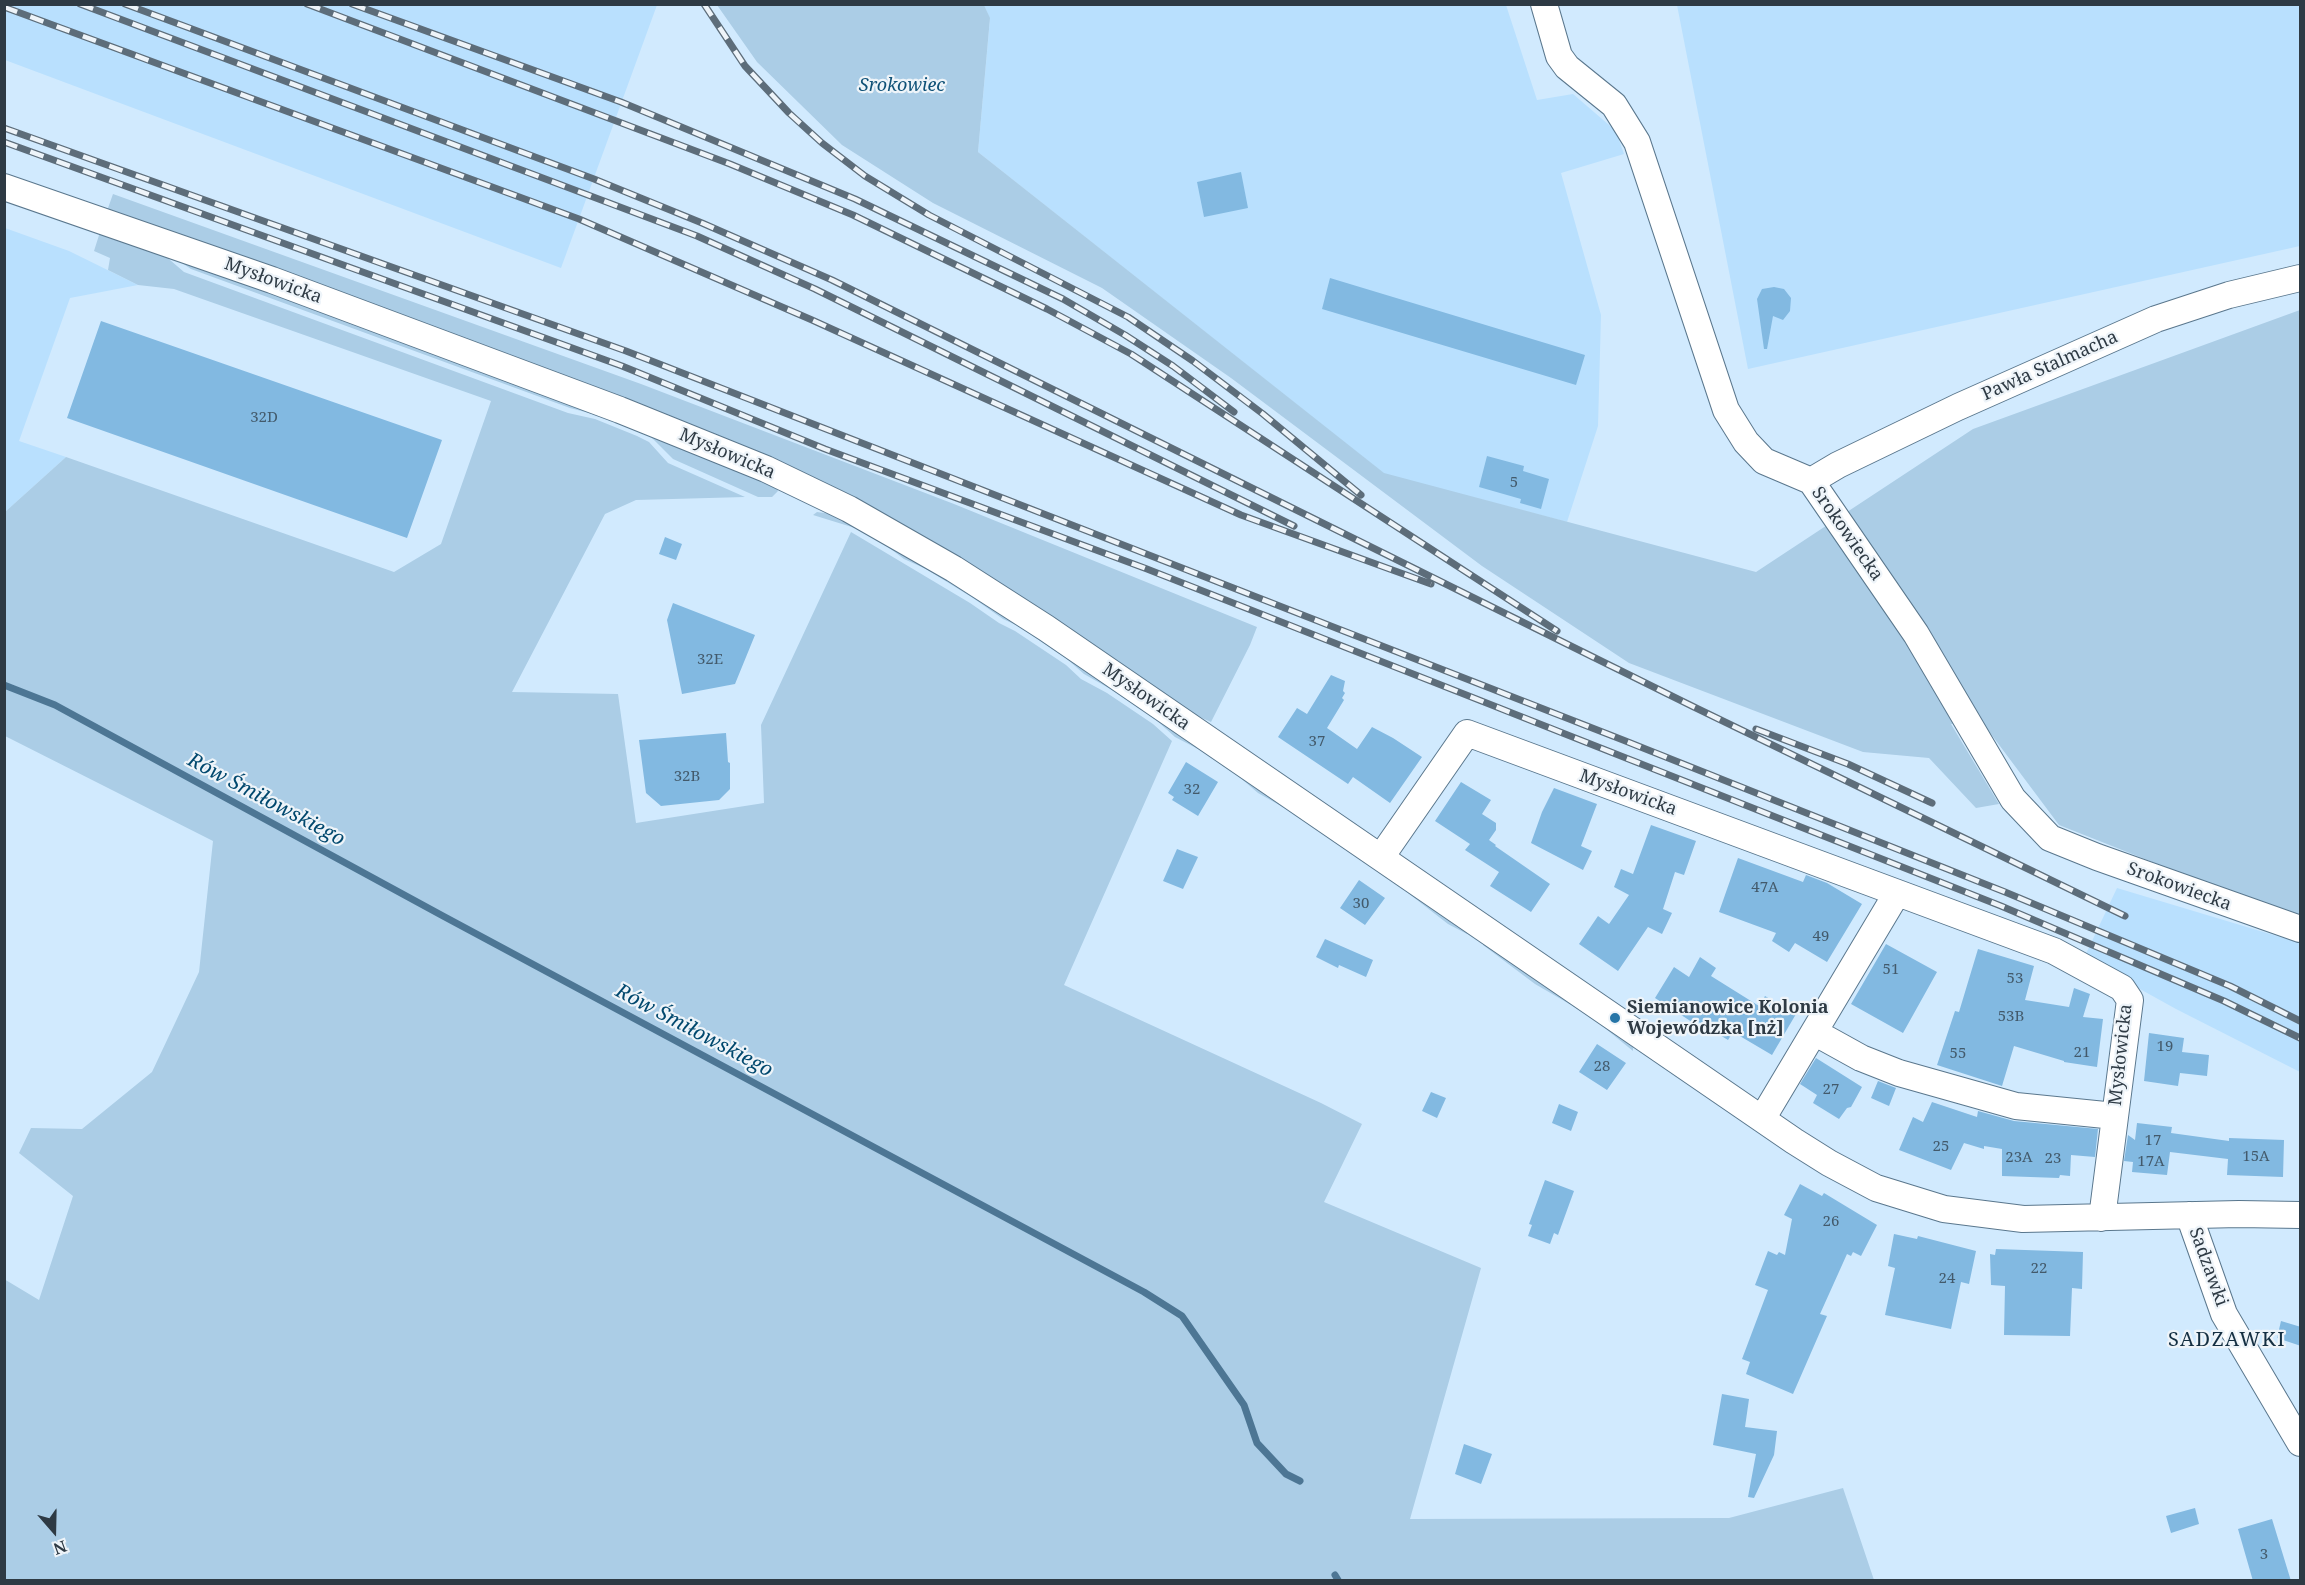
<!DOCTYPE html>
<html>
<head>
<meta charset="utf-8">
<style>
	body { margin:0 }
	#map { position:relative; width:2305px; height:1585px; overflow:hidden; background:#d1eafe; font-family:"Noto Serif",serif }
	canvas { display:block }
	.frame { position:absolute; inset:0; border:6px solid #2e3a44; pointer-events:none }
	.north { position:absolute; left:24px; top:1501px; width:60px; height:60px; -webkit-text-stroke:4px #eef4f9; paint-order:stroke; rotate:160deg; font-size:16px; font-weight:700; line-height:24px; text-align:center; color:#2e3a44 }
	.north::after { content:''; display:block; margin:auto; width:21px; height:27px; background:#2e3a44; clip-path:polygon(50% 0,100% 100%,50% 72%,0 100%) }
</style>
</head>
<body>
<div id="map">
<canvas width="2305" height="1585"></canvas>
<div class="frame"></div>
<div class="north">N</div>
</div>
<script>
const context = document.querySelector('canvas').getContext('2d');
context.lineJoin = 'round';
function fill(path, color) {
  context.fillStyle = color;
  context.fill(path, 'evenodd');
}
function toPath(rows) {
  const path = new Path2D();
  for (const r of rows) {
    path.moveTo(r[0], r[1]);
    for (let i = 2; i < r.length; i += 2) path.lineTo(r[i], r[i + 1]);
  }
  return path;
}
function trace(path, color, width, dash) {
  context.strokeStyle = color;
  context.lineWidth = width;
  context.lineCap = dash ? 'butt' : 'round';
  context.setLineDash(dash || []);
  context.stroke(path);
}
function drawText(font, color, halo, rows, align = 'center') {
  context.font = font + ' "Noto Serif",serif';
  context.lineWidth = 4.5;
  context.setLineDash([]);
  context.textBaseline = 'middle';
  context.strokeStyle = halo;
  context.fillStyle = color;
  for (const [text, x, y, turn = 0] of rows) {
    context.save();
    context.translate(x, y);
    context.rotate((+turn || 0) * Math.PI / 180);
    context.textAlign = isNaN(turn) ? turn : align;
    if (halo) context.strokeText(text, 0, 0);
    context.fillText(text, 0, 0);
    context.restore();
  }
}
fill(toPath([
	[4,5,5,4,657,5,561,268,5,60],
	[984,5,1506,5,1537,100,1573,94,1616,131,1624,154,1561,173,1601,315,1598,426,1567,522,1384,474,978,152,990,19],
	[1677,5,2300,5,2300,246,1748,369],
	[5,228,69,251,138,285,70,298,19,441,66,457,5,512],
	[2117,888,2300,943,2300,1072,2176,1009,2084,958]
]), '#b9e0fe');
fill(toPath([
	[717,5,984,5,990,18,978,152,1384,473,1756,572,1973,429,2300,310,2300,916,2281,913,2059,825,1982,722,1951,724,1999,804,1976,808,1929,758,1863,752,1629,663,1482,566,1231,378,1102,288,933,203,842,145,757,62],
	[113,194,641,384,954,504,1257,627,1250,645,1211,722,1193,714,954,556,107,211],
	[100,232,163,254,184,272,568,413,595,419,637,436,649,442,668,463,745,497,636,500,605,514,512,692,618,694,636,823,764,803,761,725,851,532,970,603,999,623,1015,631,1066,665,1081,679,1107,693,1153,724,1172,741,1064,985,1321,1103,1362,1124,1324,1202,1481,1268,1410,1519,1729,1518,1843,1488,1874,1580,5,1580,4,1279,39,1300,73,1196,19,1153,31,1128,82,1129,152,1072,199,972,213,841,5,736,5,512,66,457,394,572,441,544,491,401,174,289,138,285,108,270,110,258,94,251],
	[176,259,530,387,776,486,778,491,772,497,758,497,673,459,651,437,604,417,570,408,191,269],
	[817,512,832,514,876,537,1010,618,1225,764,1225,767,1200,750,1175,737,1155,719,1112,690,1084,674,1067,659,1018,626,1003,619,973,598,926,569,904,559,888,547,855,528,813,515],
	[1239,774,1392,879,1393,882,1290,811,1258,793,1237,775],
	[1412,892,1469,931,1467,934,1448,924,1408,893],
	[1486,943,1633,1044,1633,1051,1590,1016,1535,984,1483,945]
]), '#abcde6');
trace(toPath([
	[4,685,55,705,443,916,1144,1292,1182,1316,1244,1405,1257,1443,1286,1474,1300,1481],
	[1335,1575,1338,1580]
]), '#4d7694', 7);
fill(toPath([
	[1241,172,1248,208,1204,217,1197,182],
	[1330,278,1585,355,1576,385,1322,309],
	[1774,287,1784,289,1791,298,1790,311,1783,320,1773,316,1767,349,1764,349,1757,299,1762,289],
	[101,321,442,440,407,538,67,418],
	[1487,456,1524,466,1523,471,1549,479,1541,509,1520,503,1521,499,1479,487],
	[665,537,682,544,676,560,659,554],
	[673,603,755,635,735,684,682,694,667,620],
	[1331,675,1345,681,1343,691,1345,693,1342,698,1344,700,1327,728,1357,749,1372,727,1393,738,1422,757,1390,803,1353,777,1348,784,1278,737,1297,708,1307,714],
	[726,733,728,762,730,763,730,789,719,800,661,806,646,793,639,740],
	[1186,762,1218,782,1198,816,1172,800,1174,797,1168,793],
	[1461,782,1491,800,1482,814,1496,823,1496,830,1489,840,1496,845,1495,846,1550,884,1531,912,1490,886,1499,872,1465,850,1470,844,1435,821],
	[1554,788,1597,804,1581,846,1592,851,1583,870,1531,843,1542,812],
	[1651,825,1696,841,1684,875,1675,872,1663,909,1672,913,1662,934,1648,927,1618,971,1579,944,1598,916,1609,924,1629,895,1614,887,1621,869,1633,874],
	[1177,849,1198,857,1183,889,1163,881],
	[1738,858,1803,882,1806,875,1827,883,1862,904,1827,962,1795,943,1789,952,1772,941,1776,933,1719,912],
	[1359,880,1385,898,1365,925,1340,908],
	[1325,939,1373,960,1366,977,1339,965,1338,968,1316,957],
	[1886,944,1937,972,1903,1033,1851,1004],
	[1978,949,2034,966,2025,1000,2069,1007,2074,988,2090,994,2083,1017,2103,1019,2097,1067,2064,1062,2064,1061,2014,1046,2002,1086,1937,1065,1955,1011,1959,1012],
	[1700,957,1716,968,1711,976,1759,1006,1765,996,1796,1014,1772,1055,1733,1032,1728,1040,1697,1021,1695,1024,1655,998,1674,967,1689,977],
	[2149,1033,2184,1038,2182,1052,2209,1055,2207,1076,2180,1073,2178,1086,2144,1081],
	[1597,1044,1626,1063,1607,1090,1579,1072],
	[1816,1058,1862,1087,1851,1107,1847,1108,1839,1119,1813,1103,1817,1095,1800,1084],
	[1878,1081,1896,1088,1889,1106,1871,1098],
	[1431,1092,1446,1098,1437,1118,1422,1111],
	[1932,1102,1977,1117,1978,1111,2014,1121,2098,1129,2095,1157,2071,1155,2070,1176,2060,1175,2059,1178,2002,1176,2002,1149,1984,1146,1984,1149,1964,1143,1951,1170,1899,1150,1913,1117,1923,1122],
	[1559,1104,1578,1112,1571,1131,1552,1123],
	[2137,1123,2172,1127,2171,1133,2229,1141,2229,1138,2284,1140,2283,1177,2227,1175,2228,1159,2170,1152,2167,1175,2132,1172,2133,1162,2124,1161,2128,1135,2135,1140],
	[1545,1180,1574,1191,1558,1235,1554,1233,1550,1244,1528,1236,1532,1225,1529,1224],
	[1800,1184,1822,1196,1824,1193,1877,1225,1861,1256,1853,1252,1851,1256,1847,1254,1820,1314,1827,1316,1793,1394,1746,1374,1750,1362,1742,1359,1768,1290,1755,1285,1768,1251,1777,1255,1779,1252,1785,1255,1792,1219,1784,1215],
	[1894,1234,1917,1239,1918,1236,1976,1251,1969,1284,1961,1282,1951,1329,1885,1315,1895,1268,1888,1266],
	[1996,1249,2083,1252,2082,1289,2072,1288,2070,1336,2004,1335,2005,1286,1991,1285,1990,1254,1995,1255],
	[2281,1321,2301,1327,2301,1346,2277,1338],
	[1722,1394,1749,1399,1745,1427,1777,1431,1774,1455,1754,1498,1748,1497,1756,1454,1713,1445],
	[1464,1444,1492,1454,1481,1484,1455,1474],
	[2195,1508,2199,1524,2171,1533,2166,1516],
	[2272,1519,2291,1581,2253,1581,2238,1529]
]), '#82b9e1');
const minor = toPath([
	[1544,4,1559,56,1567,67,1614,105,1637,142,1726,410,1746,442,1764,461,1811,481,1916,634,2013,799,2050,838,2097,857,2300,929],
	[4,187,272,280,620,410,766,469,849,509,954,569,1046,628,1794,1141,1829,1163,1876,1188,1944,1209,2023,1219,2239,1214,2300,1215],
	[1811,481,1838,465,1958,407,2156,319,2229,295,2300,278],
	[1381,857,1467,733,2054,951,2122,988,2130,1000,2102,1218],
	[1814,1032,1861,1058,1899,1073,2016,1106,2115,1116],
	[1762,1119,1897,893],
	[2189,1215,2224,1314,2300,1443]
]);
trace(minor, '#5a778d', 28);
trace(minor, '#fff', 26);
const rail = toPath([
	[80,4,697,236,815,289,1294,526],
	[125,4,594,179,702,223,832,280,1694,707,2125,916],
	[307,4,730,164,853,215,1047,309,1131,354,1557,631],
	[352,4,621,102,855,199,1063,299,1125,335,1173,366,1234,412],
	[704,4,745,66,789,113,822,143,865,176,929,215,1128,317,1193,361,1263,414,1361,495],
	[4,7,579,219,812,320,1241,515,1431,584],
	[4,128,626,351,1623,740,2005,892,2230,986,2300,1021],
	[4,142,622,366,825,449,1147,569,2001,906,2224,1001,2300,1038],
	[1756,729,1848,764,1932,803]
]);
trace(rail, '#5d6d7a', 7);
trace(rail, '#eef4f9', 4.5, [14]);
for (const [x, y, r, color] of [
	[1615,1018,6,"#2675a7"]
]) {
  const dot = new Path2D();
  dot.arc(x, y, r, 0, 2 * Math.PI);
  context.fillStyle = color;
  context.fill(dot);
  trace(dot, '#eef4f9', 2);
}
drawText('15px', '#435a6b', null, [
	["32D",264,418],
	["5",1514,483],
	["32E",710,660],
	["37",1317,742],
	["32B",687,777],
	["32",1192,790],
	["47A",1765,888],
	["30",1361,904],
	["49",1821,937],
	["51",1891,970],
	["53",2015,979],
	["53B",2011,1017],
	["19",2165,1047],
	["21",2082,1053],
	["55",1958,1054],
	["28",1602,1067],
	["27",1831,1090],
	["17",2153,1141],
	["25",1941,1147],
	["15A",2256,1157],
	["23A",2019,1158],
	["23",2053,1159],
	["17A",2151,1162],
	["26",1831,1222],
	["22",2039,1269],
	["24",1947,1279],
	["3",2264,1555]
]);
drawText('italic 18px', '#0f5177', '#eef4f9', [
	["Srokowiec",902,86]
]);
drawText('18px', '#2e3a44', '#eef4f9', [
	["Mysłowicka",273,281,20],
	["Pawła Stalmacha",2050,366,-24],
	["Mysłowicka",727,454,23],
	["Srokowiecka",1847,534,55],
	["Mysłowicka",1146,697,35],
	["Mysłowicka",1628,793,20],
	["Srokowiecka",2179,887,20],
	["Mysłowicka",2121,1055,-84],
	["Sadzawki",2208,1267,70]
]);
drawText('bold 18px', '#2e3a44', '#eef4f9', [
	["Siemianowice Kolonia",1627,1008],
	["Wojewódzka [nż]",1627,1029]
], 'left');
drawText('italic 20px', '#01486e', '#eef4f9', [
	["Rów Śmiłowskiego",266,800,28],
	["Rów Śmiłowskiego",694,1031,28]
]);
context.letterSpacing = '1.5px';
drawText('20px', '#142f42', '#eef4f9', [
	["SADZAWKI",2227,1340]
]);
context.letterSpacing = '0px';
</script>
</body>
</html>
